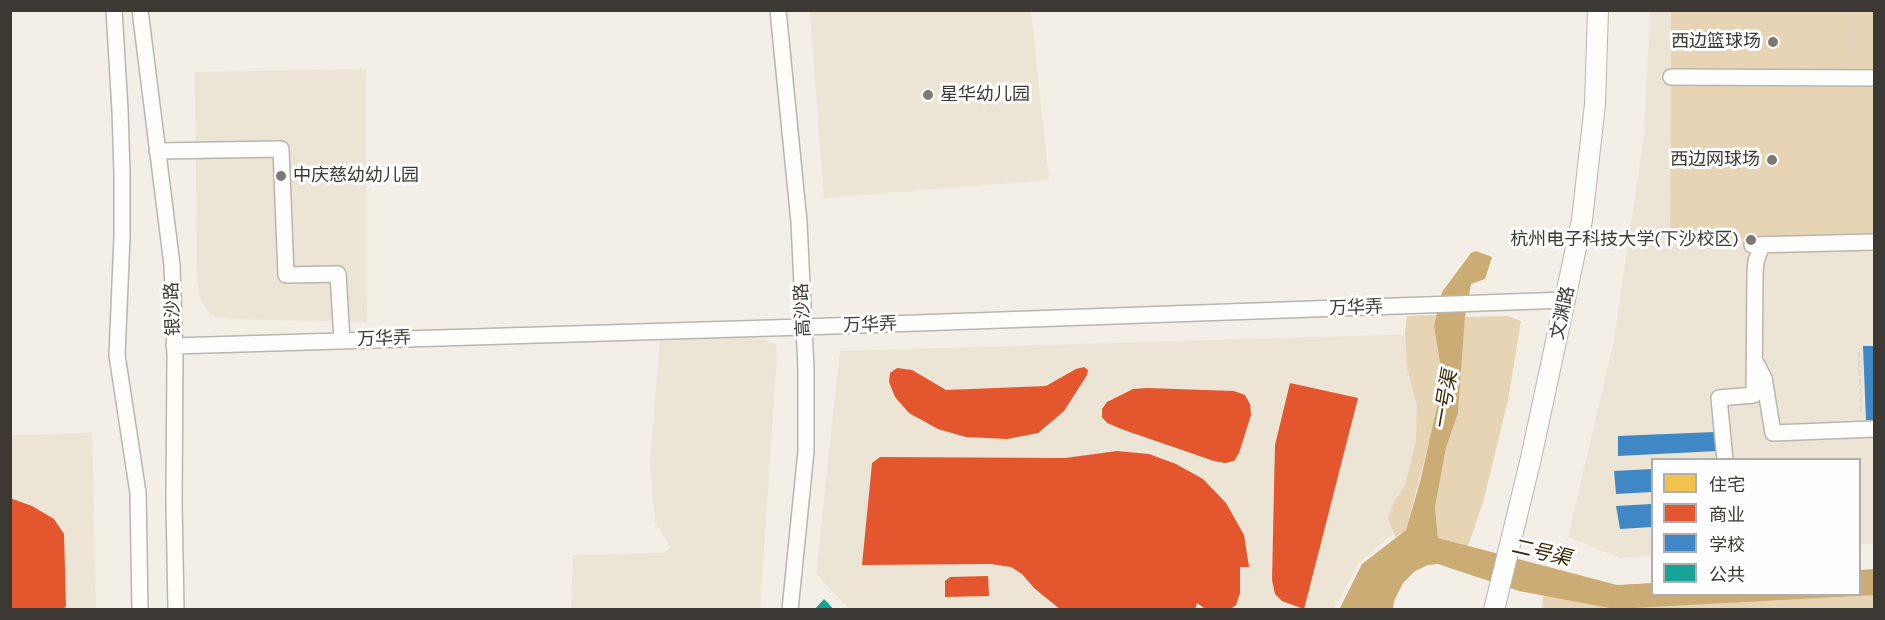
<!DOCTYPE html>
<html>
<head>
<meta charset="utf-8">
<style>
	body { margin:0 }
	#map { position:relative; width:1885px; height:620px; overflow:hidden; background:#f3efe7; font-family:Karla,"Noto Sans SC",sans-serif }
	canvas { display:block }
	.frame { position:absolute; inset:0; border:12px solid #3c3934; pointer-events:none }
	.legend { position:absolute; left:1651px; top:458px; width:210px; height:138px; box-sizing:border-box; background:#fefefe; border:2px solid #b0afad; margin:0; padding:8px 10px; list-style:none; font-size:18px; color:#3c3934 }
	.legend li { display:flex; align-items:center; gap:12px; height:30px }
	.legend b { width:30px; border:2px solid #b0afad }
</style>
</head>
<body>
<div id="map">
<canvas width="1885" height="620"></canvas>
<div class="frame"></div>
<ul class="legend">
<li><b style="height:16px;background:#f2c14e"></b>住宅</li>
<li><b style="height:16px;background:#e4572e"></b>商业</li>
<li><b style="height:16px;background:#3f88c5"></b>学校</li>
<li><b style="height:16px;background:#17a398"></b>公共</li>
</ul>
</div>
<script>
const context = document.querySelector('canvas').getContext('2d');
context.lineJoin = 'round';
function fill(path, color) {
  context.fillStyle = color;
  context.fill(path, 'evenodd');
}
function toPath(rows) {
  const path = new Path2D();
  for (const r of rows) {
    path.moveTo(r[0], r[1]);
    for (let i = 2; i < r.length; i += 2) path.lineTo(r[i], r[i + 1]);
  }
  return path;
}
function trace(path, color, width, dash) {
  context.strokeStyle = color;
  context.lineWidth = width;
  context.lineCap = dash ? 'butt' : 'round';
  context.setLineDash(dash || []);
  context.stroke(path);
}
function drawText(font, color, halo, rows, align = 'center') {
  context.font = font + ' Karla,"Noto Sans SC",sans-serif';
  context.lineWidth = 6;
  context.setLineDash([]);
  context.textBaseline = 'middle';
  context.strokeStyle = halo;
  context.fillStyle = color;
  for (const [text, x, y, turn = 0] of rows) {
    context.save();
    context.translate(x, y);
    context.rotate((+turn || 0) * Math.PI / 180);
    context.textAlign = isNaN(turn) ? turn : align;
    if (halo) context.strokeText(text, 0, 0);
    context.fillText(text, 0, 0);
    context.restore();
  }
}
fill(toPath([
	[810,11,1031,11,1049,180,824,198],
	[1650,11,1874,11,1874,544,1860,545,1860,460,1652,460,1652,556,1620,558,1568,537,1613,345,1644,135],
	[366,69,367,322,227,319,211,315,200,299,197,280,195,72],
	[1420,334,1432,373,1404,516,1389,537,1359,563,1334,609,849,609,816,574,840,351],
	[745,337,765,339,776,345,777,354,760,609,571,610,573,555,664,553,670,547,655,522,650,465,660,338],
	[92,433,96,609,11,609,10,435]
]), '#ece4d5');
fill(toPath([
	[1671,11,1874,11,1874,75,1671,74],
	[1671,81,1874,81,1874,238,1670,239],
	[1437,315,1434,326,1443,380,1438,408,1406,530,1395,537,1388,519,1393,504,1405,485,1416,441,1417,405,1407,367,1405,330,1407,316],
	[1508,316,1521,321,1508,400,1483,502,1468,546,1438,538,1435,507,1446,448,1458,413,1465,317],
	[1546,576,1652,594,1860,594,1874,588,1874,609,1542,610]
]), '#e7d4b4');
fill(toPath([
	[1476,251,1492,257,1485,279,1471,284,1465,317,1458,413,1446,448,1435,507,1438,538,1617,585,1652,583,1652,594,1860,594,1860,570,1874,569,1874,595,1615,609,1519,591,1438,564,1428,565,1415,571,1403,583,1394,601,1393,609,1339,610,1362,564,1406,530,1420,482,1443,381,1434,326,1442,292,1471,253]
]), '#cbac75');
fill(toPath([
	[1275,458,1338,474,1319,551,1273,540]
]), '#f2c14e');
fill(toPath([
	[1084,367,1088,370,1087,375,1064,411,1038,433,1007,439,966,437,938,429,909,413,895,397,889,382,890,373,897,368,912,370,946,390,1046,386,1076,369],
	[1290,383,1358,398,1304,609,1282,601,1275,594,1272,580,1275,445],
	[1147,388,1234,391,1245,395,1250,404,1251,415,1239,453,1234,461,1225,463,1214,461,1124,430,1107,423,1102,417,1102,409,1107,402,1133,389],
	[1117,451,1149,454,1176,464,1203,479,1226,503,1244,535,1249,567,1240,567,1240,593,1236,605,1229,610,1207,610,1197,603,1195,610,1061,610,1034,588,1022,574,1011,567,991,564,862,565,872,463,880,457,1065,458],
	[10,498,32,506,54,519,64,534,66,606,63,610,10,610],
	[988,576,989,596,945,597,945,581,950,577]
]), '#e4572e');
fill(toPath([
	[1863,346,1874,346,1874,420,1866,420],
	[1715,432,1717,451,1618,456,1618,436],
	[1652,469,1652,492,1616,494,1614,471],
	[1652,504,1652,527,1620,529,1616,506]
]), '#3f88c5');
fill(toPath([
	[824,599,829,604,834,610,814,610]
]), '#17a398');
const minor = toPath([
	[114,10,120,110,122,173,122,237,117,355,138,493,140,610],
	[140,10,172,265,175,356,174,502,176,610],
	[778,10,799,222,806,369,806,451,790,610],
	[1671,77,1874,78],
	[157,151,281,149,286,275,338,274,342,341],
	[1752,245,1874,242],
	[174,346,804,327,1566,300],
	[1756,363,1764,378,1773,433,1874,429],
	[1725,460,1719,398,1754,395,1755,274,1756,261,1762,245]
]);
const major = toPath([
	[1494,610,1531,458,1582,220,1595,104,1598,10]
]);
trace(minor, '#b8b5af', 18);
trace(major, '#b8b5af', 22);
trace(toPath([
	[1849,65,1849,10],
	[1859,352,1861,415]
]), '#d7d6d3', 2, [6, 3]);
trace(minor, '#fdfdfb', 15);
trace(major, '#fdfdfb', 20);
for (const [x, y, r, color] of [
	[1773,42,6,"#7c7973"],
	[928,95,6,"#7c7973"],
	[1772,160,6,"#7c7973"],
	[281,176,6,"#7c7973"],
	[1751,240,6,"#7c7973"]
]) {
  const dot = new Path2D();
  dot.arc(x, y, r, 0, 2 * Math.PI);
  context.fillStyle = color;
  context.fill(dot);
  trace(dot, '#fefefe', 2);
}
drawText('18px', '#3c3934', '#fefefe', [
	["西边篮球场",1761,42],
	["星华幼儿园",940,95,"left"],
	["西边网球场",1760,160],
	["中庆慈幼幼儿园",293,176,"left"],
	["杭州电子科技大学(下沙校区)",1739,240]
], 'right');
drawText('18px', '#3c3934', '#fefefe', [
	["万华弄",1356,308,-2],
	["银沙路",173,309,-92],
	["高沙路",803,310,-93],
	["文渊路",1563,313,-78],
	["万华弄",870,325,-2],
	["万华弄",384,339,-2]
]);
drawText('italic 20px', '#3b2906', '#fefefe', [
	["一号渠",1446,400,-80],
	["二号渠",1541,553,13]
]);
</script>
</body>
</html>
